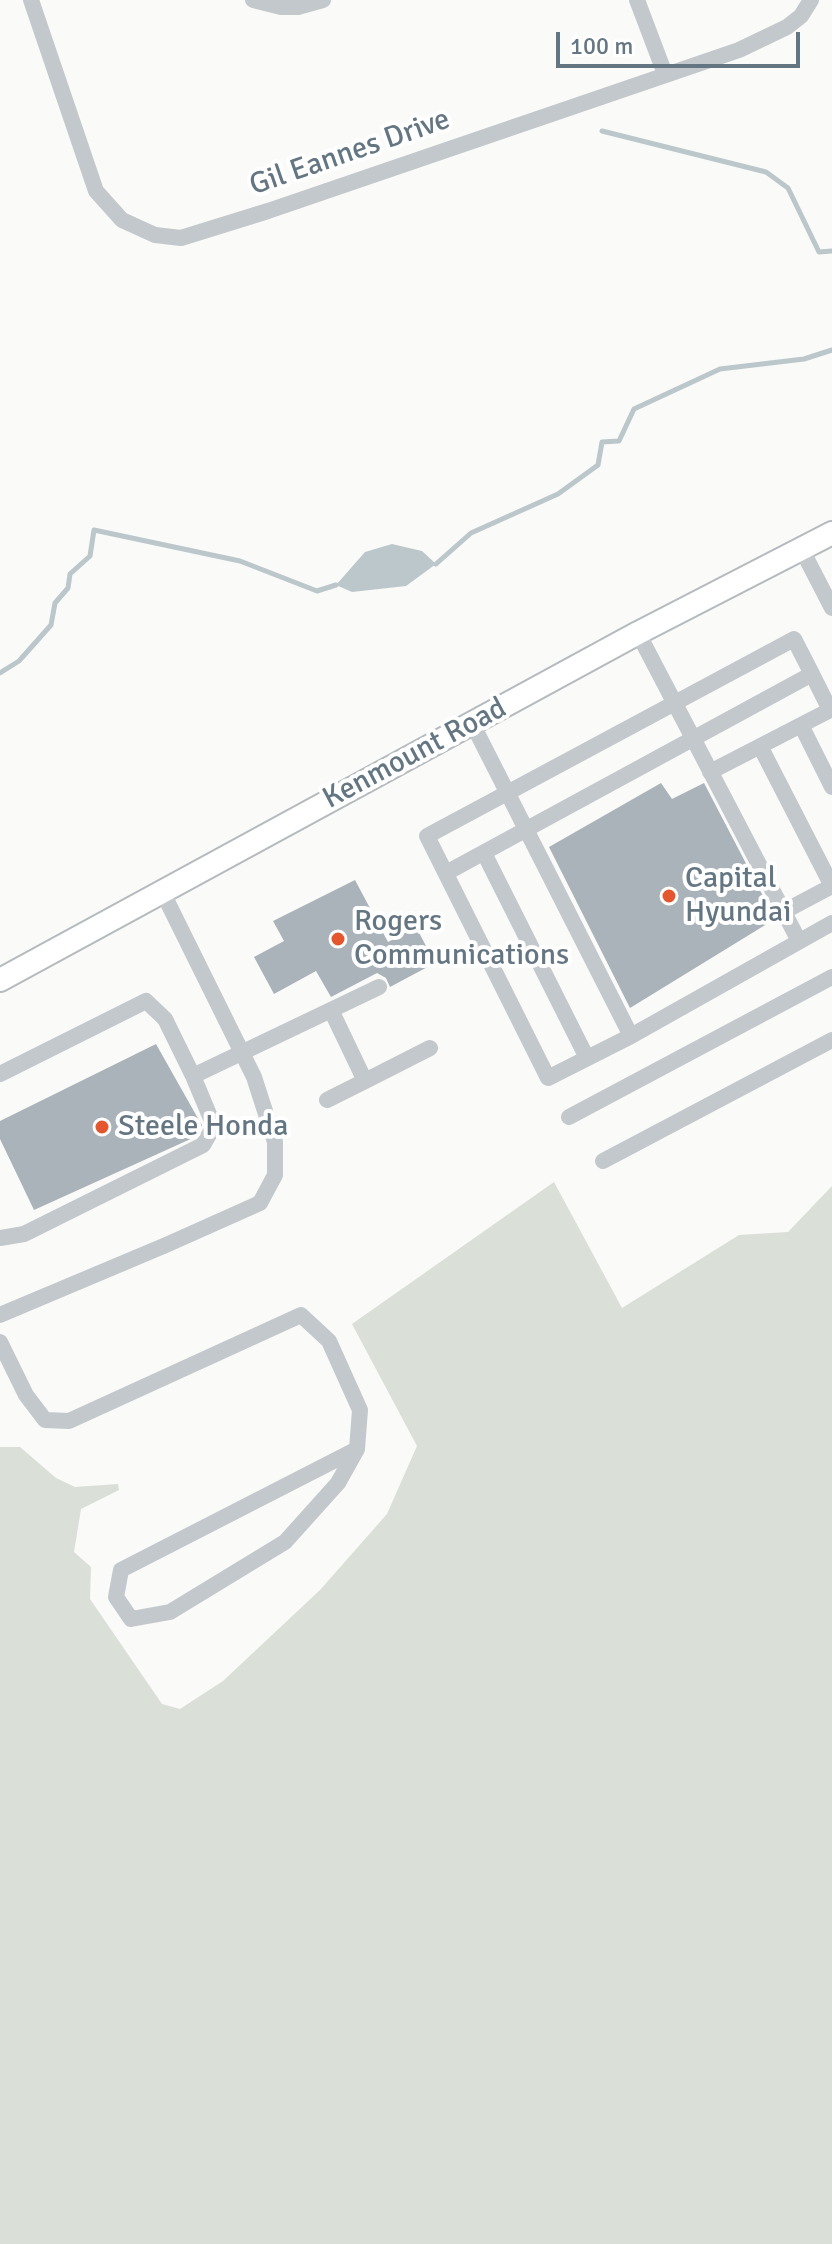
<!DOCTYPE html>
<html>
<head>
<meta charset="utf-8">
<style>
	body { margin:0 }
	#map { position:relative; width:832px; height:2244px; overflow:hidden; background:#fafaf8; font-family:Signika,sans-serif }
	canvas { display:block }
	.scale { position:absolute; left:556px; top:32px; width:244px; height:36px; box-sizing:border-box; border:4px solid #657683; border-top:0; padding-left:10px; font-size:24px; line-height:28px; white-space:nowrap; color:#657683; -webkit-text-stroke:6px #fff; paint-order:stroke }
</style>
</head>
<body>
<div id="map">
<canvas width="832" height="2244"></canvas>
<div class="scale">100 m</div>
</div>
<script>
const context = document.querySelector('canvas').getContext('2d');
context.lineJoin = 'round';
function fill(path, color) {
  context.fillStyle = color;
  context.fill(path, 'evenodd');
}
function toPath(rows) {
  const path = new Path2D();
  for (const r of rows) {
    path.moveTo(r[0], r[1]);
    for (let i = 2; i < r.length; i += 2) path.lineTo(r[i], r[i + 1]);
  }
  return path;
}
function trace(path, color, width, dash) {
  context.strokeStyle = color;
  context.lineWidth = width;
  context.lineCap = dash ? 'butt' : 'round';
  context.setLineDash(dash || []);
  context.stroke(path);
}
function drawText(font, color, halo, rows, align = 'center') {
  context.font = font + ' Signika,sans-serif';
  context.lineWidth = 8;
  context.setLineDash([]);
  context.textBaseline = 'middle';
  context.strokeStyle = halo;
  context.fillStyle = color;
  for (const [text, x, y, turn = 0] of rows) {
    context.save();
    context.translate(x, y);
    context.rotate((+turn || 0) * Math.PI / 180);
    context.textAlign = isNaN(turn) ? turn : align;
    if (halo) context.strokeText(text, 0, 0);
    context.fillText(text, 0, 0);
    context.restore();
  }
}
fill(toPath([
	[554,1182,622,1308,739,1235,788,1232,832,1186,832,2244,0,2244,0,1447,20,1447,56,1478,75,1487,118,1484,119,1490,81,1509,74,1552,91,1567,90,1599,162,1704,180,1709,223,1681,320,1590,387,1514,417,1446,352,1324]
]), '#dadfd7');
fill(toPath([
	[392,544,422,551,436,564,406,586,352,592,336,585,365,552]
]), '#bbc7cb');
trace(toPath([
	[602,131,766,172,788,188,819,252,832,251],
	[436,564,471,533,558,494,598,465,602,442,619,441,634,409,720,369,804,359,832,350],
	[0,673,19,661,51,625,55,603,68,588,70,574,90,556,94,530,240,561,317,591,336,585]
]), '#bbc7cb', 5);
fill(toPath([
	[661,783,672,799,704,783,775,919,630,1008,549,847],
	[355,880,388,942,416,927,435,963,390,987,386,978,377,973,331,997,316,971,274,994,254,957,284,941,273,921],
	[156,1044,200,1122,202,1125,195,1137,34,1210,0,1139,0,1121]
]), '#aab3b9');
const major = toPath([
	[0,980,638,633,832,533]
]);
trace(major, '#b5babe', 26);
trace(toPath([
	[31,0,96,191,122,220,155,235,181,238,268,211,739,50,787,27,801,16,811,0],
	[253,0,281,7,298,7,323,0],
	[637,0,665,74],
	[801,548,832,608],
	[638,633,799,941],
	[472,723,631,1036],
	[801,725,832,787],
	[760,746,832,886,783,912],
	[710,772,830,710,812,674],
	[484,853,587,1058],
	[446,873,812,674,794,639,427,836,548,1078,631,1036,832,923],
	[0,1074,146,1001,165,1019,193,1076],
	[365,1081,430,1048],
	[327,1100,365,1081,331,1010],
	[569,1117,832,977],
	[603,1161,832,1040],
	[0,1238,24,1234,203,1145,214,1126,193,1076,379,987],
	[0,1315,166,1245,260,1203,275,1175,275,1142,254,1077,162,891],
	[0,1342,26,1395,45,1420,69,1421,301,1315,329,1341,360,1410,357,1449,121,1570,116,1597,131,1619,170,1612,285,1542,338,1483,357,1449]
]), '#c3c8cc', 16);
trace(major, '#fff', 22);
for (const [x, y, r, color] of [
	[669,896,8,"#e4572e"],
	[338,939,8,"#e4572e"],
	[102,1127,8,"#e4572e"]
]) {
  const dot = new Path2D();
  dot.arc(x, y, r, 0, 2 * Math.PI);
  context.fillStyle = color;
  context.fill(dot);
  trace(dot, '#fff', 3);
}
drawText('30px', '#657683', '#fff', [
	["Gil Eannes Drive",350,153,-19],
	["Kenmount Road",415,754,-28]
]);
drawText('30px', '#657683', '#fff', [
	["Capital",685,879],
	["Hyundai",685,913],
	["Rogers",354,922],
	["Communications",354,956],
	["Steele Honda",118,1127]
], 'left');
</script>
</body>
</html>
